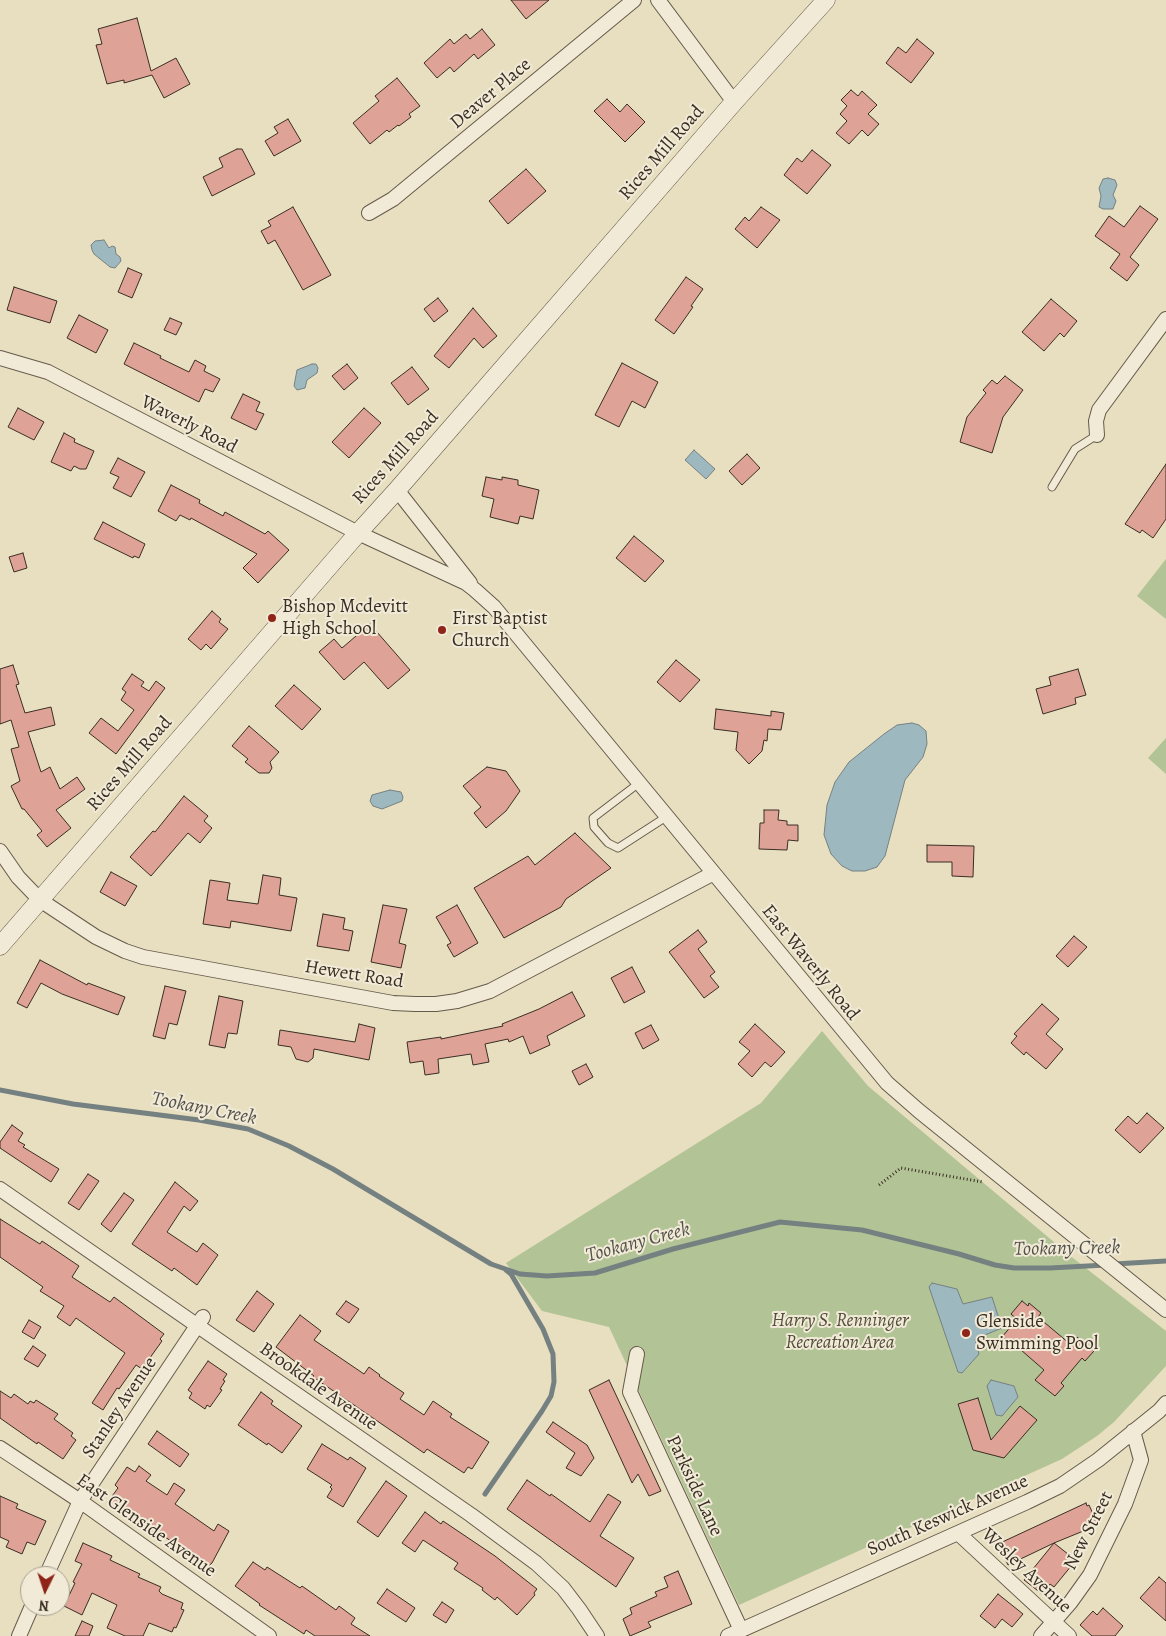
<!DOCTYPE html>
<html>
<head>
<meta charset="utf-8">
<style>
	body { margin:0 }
	#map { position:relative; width:1166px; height:1636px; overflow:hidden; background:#e8dfc1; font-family:Alegreya,serif }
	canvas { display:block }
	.north { position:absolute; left:20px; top:1566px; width:50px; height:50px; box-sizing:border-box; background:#f0ead7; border:1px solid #a79f8f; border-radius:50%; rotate:184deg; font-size:14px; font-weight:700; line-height:20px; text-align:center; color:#3a2e23 }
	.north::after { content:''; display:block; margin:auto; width:18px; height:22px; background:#8f2418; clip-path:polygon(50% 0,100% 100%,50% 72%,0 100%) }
</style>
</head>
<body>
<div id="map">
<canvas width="1166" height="1636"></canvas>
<div class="north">N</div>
</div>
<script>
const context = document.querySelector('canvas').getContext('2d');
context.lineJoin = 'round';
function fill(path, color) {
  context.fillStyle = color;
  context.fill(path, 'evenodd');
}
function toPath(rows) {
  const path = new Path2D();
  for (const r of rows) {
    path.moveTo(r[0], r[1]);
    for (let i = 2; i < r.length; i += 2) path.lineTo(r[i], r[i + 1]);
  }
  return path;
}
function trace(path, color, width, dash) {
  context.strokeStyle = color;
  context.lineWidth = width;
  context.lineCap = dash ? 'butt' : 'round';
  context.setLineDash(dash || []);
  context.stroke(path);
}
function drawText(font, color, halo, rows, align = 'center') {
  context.font = font + ' Alegreya,serif';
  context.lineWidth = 4;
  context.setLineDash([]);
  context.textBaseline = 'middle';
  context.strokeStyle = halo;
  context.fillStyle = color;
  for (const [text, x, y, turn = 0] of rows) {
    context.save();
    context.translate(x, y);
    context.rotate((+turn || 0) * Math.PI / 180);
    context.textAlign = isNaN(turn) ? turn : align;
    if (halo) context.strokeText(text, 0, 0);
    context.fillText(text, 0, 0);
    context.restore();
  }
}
fill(toPath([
	[1166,559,1166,619,1137,596],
	[1166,738,1166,774,1148,758],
	[822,1031,868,1086,1073,1258,1166,1331,1166,1366,1114,1422,1097,1436,1062,1459,739,1605,609,1327,542,1311,506,1263,761,1103]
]), '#b2c396');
const water = toPath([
	[1108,178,1115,180,1117,185,1113,195,1116,201,1113,209,1103,209,1099,207,1101,196,1099,188,1103,179,1108,178],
	[104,240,109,248,112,246,115,247,116,254,120,257,121,261,115,268,110,267,94,254,92,250,91,245,95,241,104,240],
	[312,364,316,364,318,368,317,373,307,380,305,388,297,390,294,386,297,370,312,364],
	[694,450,715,469,706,479,685,460,694,450],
	[912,723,919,725,926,731,927,744,923,757,905,780,885,856,877,867,865,871,852,871,842,866,831,854,824,835,827,805,835,782,849,762,884,734,897,725,912,723],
	[390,790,401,792,403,797,402,801,382,809,373,806,370,801,372,795,390,790],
	[932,1283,957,1289,963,1304,992,1297,1002,1328,975,1339,979,1354,962,1373,958,1372,929,1287,932,1283],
	[991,1380,1014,1386,1018,1397,1002,1416,996,1415,987,1386,991,1380]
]);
fill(water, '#9db9bf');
trace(water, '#758181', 1);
trace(toPath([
	[0,1090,73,1104,199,1120,248,1129,289,1146,333,1169,491,1264,520,1274,547,1276,595,1273,673,1249,780,1222,862,1230,959,1254,995,1265,1014,1268,1050,1268,1106,1265],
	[1114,1264,1166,1261],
	[485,1494,542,1411,551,1396,554,1382,553,1354,543,1329,511,1274,506,1270]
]), '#758181', 5);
const building = toPath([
	[511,0,549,0,526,19,511,0],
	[137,18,151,71,176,58,190,84,164,98,152,75,124,83,124,80,107,84,96,45,102,44,98,29,137,18],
	[482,29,495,45,478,59,474,54,454,72,450,67,437,78,424,63,450,39,454,44,466,34,470,39,482,29],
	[917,39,934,53,911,83,886,63,898,47,906,53,917,39],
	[397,78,420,106,409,114,411,117,399,126,398,125,389,132,387,130,370,144,353,123,379,101,375,96,397,78],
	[851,90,858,96,862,91,877,105,868,114,879,124,868,136,862,130,849,144,836,133,847,121,840,114,847,106,841,100,851,90],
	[607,99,620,112,627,104,645,122,625,142,594,111,607,99],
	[288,119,301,141,274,156,265,141,278,133,274,127,288,119],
	[237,149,242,149,255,174,212,196,203,177,223,167,219,158,237,149],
	[812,150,831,165,807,194,784,175,797,158,802,162,812,150],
	[526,169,546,191,508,224,489,201,526,169],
	[1140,206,1158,219,1130,257,1139,265,1127,281,1110,268,1120,254,1095,236,1109,216,1124,227,1140,206],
	[293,207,331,275,303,290,275,240,268,244,261,231,271,226,268,221,293,207],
	[761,207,780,220,757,248,735,229,745,217,749,221,761,207],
	[128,268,142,274,132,298,118,292,128,268],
	[686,277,703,289,691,306,693,307,674,334,655,320,686,277],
	[14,287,57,301,50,323,7,310,14,287],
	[438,298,448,311,434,322,424,309,438,298],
	[1051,299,1077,321,1064,337,1060,333,1044,351,1022,332,1051,299],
	[473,308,497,336,483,348,474,338,449,368,434,356,473,308],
	[79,315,108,330,96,353,67,338,79,315],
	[170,318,182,323,176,335,164,330,170,318],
	[134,343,161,356,160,358,189,372,195,360,206,366,204,371,220,379,213,392,205,389,199,402,124,364,134,343],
	[622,363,658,382,645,408,632,401,619,427,595,415,622,363],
	[347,364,358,378,344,390,332,376,347,364],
	[412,367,429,389,408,405,391,383,412,367],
	[1005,376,1023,390,1003,417,992,453,960,442,967,417,986,393,983,390,992,380,997,384,1005,376],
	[243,394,260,402,256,411,264,414,256,430,231,418,243,394],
	[18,408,44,422,34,440,8,427,18,408],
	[364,408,381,423,349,458,332,442,364,408],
	[64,433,75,439,74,442,94,451,86,469,80,469,74,466,71,471,51,462,64,433],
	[747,454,760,468,742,485,729,471,747,454],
	[118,458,145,472,131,497,113,488,119,477,110,473,118,458],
	[1166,464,1166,519,1153,538,1142,530,1140,533,1125,524,1166,464],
	[486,477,502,480,502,477,518,480,518,485,539,490,533,519,520,516,518,524,490,517,494,499,482,496,486,477],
	[171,485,200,500,199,503,223,516,225,512,265,534,268,531,289,550,258,583,243,568,257,554,191,518,190,520,180,515,176,521,158,511,171,485],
	[103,522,145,544,139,558,134,556,133,558,94,539,103,522],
	[634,536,664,561,645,582,616,558,634,536],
	[23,553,27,568,14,572,9,557,23,553],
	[212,611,221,619,219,622,228,629,211,649,206,644,201,650,188,639,212,611],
	[370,624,410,670,388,689,364,662,344,680,319,652,334,639,342,648,370,624],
	[676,660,700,680,680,702,657,682,676,660],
	[13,665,19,684,16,685,25,713,51,707,55,725,28,732,41,772,50,767,60,789,77,777,85,789,56,810,71,828,47,847,37,835,42,831,24,809,22,809,11,786,20,781,11,749,19,747,11,720,0,724,0,669,13,665],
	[1078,669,1086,695,1075,698,1076,704,1043,714,1036,689,1051,685,1049,677,1078,669],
	[132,674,144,682,141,686,149,691,156,681,165,688,116,754,89,733,101,718,118,731,134,710,121,700,126,692,122,689,132,674],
	[294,685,321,709,302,730,275,706,294,685],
	[716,709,771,716,771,711,784,713,781,730,768,729,767,741,764,740,762,751,749,764,736,750,738,732,714,729,716,709],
	[249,726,279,752,270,762,272,768,269,773,259,773,245,762,248,759,232,746,249,726],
	[487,767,506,771,520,791,506,811,486,828,474,813,481,807,463,786,487,767],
	[184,796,208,816,204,821,212,828,200,843,188,833,151,876,130,857,153,831,155,832,184,796],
	[764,810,779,810,778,820,787,821,787,825,798,825,798,841,788,840,787,850,759,849,760,823,764,823,764,810],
	[575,833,611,868,566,899,561,907,504,938,474,888,528,856,535,865,575,833],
	[927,845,974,846,973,877,952,876,952,862,927,862,927,845],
	[111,872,137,886,125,906,100,892,111,872],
	[263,875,281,878,279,895,297,898,291,931,231,921,230,928,203,924,210,880,230,883,227,900,258,904,263,875],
	[383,905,407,909,399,943,406,945,401,968,371,962,383,905],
	[457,905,478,943,454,957,447,945,451,943,436,917,457,905],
	[323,914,345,918,343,929,353,931,349,951,317,946,323,914],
	[698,930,707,942,698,949,715,972,710,976,719,987,704,998,669,952,698,930],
	[1074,936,1087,947,1068,967,1056,956,1074,936],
	[40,960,87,985,88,983,125,997,118,1015,62,994,41,983,27,1008,17,1003,40,960],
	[632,967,645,992,624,1003,611,978,632,967],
	[165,986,186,991,177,1025,169,1023,165,1039,153,1036,165,986],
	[572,992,585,1016,547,1036,550,1045,530,1054,523,1036,509,1042,508,1039,485,1044,489,1062,473,1065,471,1054,438,1059,439,1073,425,1075,423,1061,410,1063,407,1042,441,1037,441,1039,503,1026,502,1024,539,1009,572,992],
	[219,996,243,1001,237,1034,228,1033,225,1048,209,1045,219,996],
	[1042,1004,1059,1019,1046,1034,1063,1049,1046,1069,1026,1052,1024,1055,1011,1043,1017,1036,1014,1034,1042,1004],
	[359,1024,375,1028,369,1060,314,1049,313,1058,308,1062,296,1059,291,1047,278,1045,280,1030,355,1042,359,1024],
	[755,1024,785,1052,771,1067,765,1062,752,1077,738,1064,750,1051,739,1042,755,1024],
	[651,1025,659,1040,643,1049,635,1033,651,1025],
	[586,1064,593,1077,579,1085,572,1071,586,1064],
	[1147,1113,1164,1128,1140,1153,1115,1130,1128,1116,1137,1124,1147,1113],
	[12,1125,23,1133,18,1141,25,1145,23,1147,59,1169,51,1182,0,1148,0,1142,12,1125],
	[88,1174,99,1181,79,1210,68,1203,88,1174],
	[175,1182,198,1201,190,1211,184,1206,167,1232,197,1252,203,1243,218,1255,197,1285,174,1268,172,1271,132,1244,175,1182],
	[124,1193,134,1200,111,1232,101,1224,124,1193],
	[0,1219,40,1244,42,1241,79,1266,72,1277,110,1302,114,1297,164,1334,160,1339,162,1341,142,1369,136,1365,119,1389,117,1388,103,1410,92,1403,125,1353,76,1318,70,1326,57,1317,64,1306,40,1291,43,1287,0,1257,0,1219],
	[257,1291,274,1304,254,1332,236,1320,257,1291],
	[346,1301,359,1309,349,1323,336,1314,346,1301],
	[1022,1301,1028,1306,1029,1303,1041,1313,1038,1317,1070,1344,1077,1337,1094,1351,1085,1361,1082,1358,1061,1383,1064,1386,1055,1396,1035,1380,1044,1370,1013,1343,1011,1344,1002,1337,1017,1319,1011,1314,1022,1301],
	[300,1315,321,1331,314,1340,364,1374,369,1367,380,1375,379,1376,404,1393,400,1399,424,1415,433,1401,452,1414,450,1417,489,1442,472,1469,468,1467,464,1473,427,1449,424,1453,313,1377,314,1376,276,1347,300,1315],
	[29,1320,41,1327,34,1339,22,1332,29,1320],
	[33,1346,46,1355,38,1367,24,1359,33,1346],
	[208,1361,227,1374,223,1380,225,1381,220,1389,222,1390,210,1407,207,1405,205,1409,189,1398,192,1393,188,1390,208,1361],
	[609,1380,661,1491,649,1496,638,1474,632,1483,589,1390,609,1380],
	[0,1391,11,1398,14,1394,28,1404,30,1401,34,1403,36,1400,58,1414,54,1419,73,1433,71,1436,76,1440,63,1459,38,1442,37,1444,0,1418,0,1391],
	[261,1392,273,1401,271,1404,302,1426,282,1453,268,1443,267,1445,238,1425,261,1392],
	[978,1398,991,1440,1020,1406,1037,1420,1004,1458,973,1450,958,1404,978,1398],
	[553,1422,587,1445,594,1458,581,1476,566,1468,575,1453,546,1432,553,1422],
	[157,1431,189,1454,180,1467,148,1444,157,1431],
	[322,1444,348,1460,350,1457,366,1468,343,1507,327,1497,332,1489,330,1487,332,1485,307,1469,322,1444],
	[139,1466,151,1475,146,1481,167,1495,174,1483,185,1490,175,1504,214,1531,218,1524,229,1531,212,1563,207,1567,195,1559,196,1557,157,1532,155,1534,107,1503,118,1488,115,1485,127,1467,135,1472,139,1466],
	[527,1480,550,1496,551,1494,590,1522,608,1494,621,1502,600,1536,634,1558,616,1587,507,1509,527,1480],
	[386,1481,407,1496,378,1537,357,1522,386,1481],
	[0,1496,18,1504,16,1508,46,1521,35,1545,27,1542,22,1554,6,1547,9,1541,0,1537,0,1496],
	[1086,1503,1087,1506,1089,1505,1098,1525,1054,1543,1073,1558,1070,1563,1072,1565,1054,1587,1050,1584,1042,1594,1024,1580,1054,1543,1008,1565,998,1544,1086,1503],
	[425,1512,441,1524,443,1521,495,1556,537,1589,534,1593,535,1595,517,1615,497,1597,495,1600,482,1590,483,1588,454,1569,458,1563,423,1540,415,1552,402,1543,425,1512],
	[83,1543,112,1556,110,1560,140,1574,138,1577,161,1587,159,1591,162,1594,183,1603,181,1609,184,1610,176,1628,174,1627,172,1632,149,1623,143,1636,125,1636,107,1628,117,1605,92,1593,82,1615,64,1606,75,1583,73,1582,82,1564,75,1561,83,1543],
	[253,1562,265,1570,267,1567,300,1588,302,1586,336,1610,339,1606,355,1618,351,1624,370,1636,315,1636,306,1630,304,1634,259,1605,260,1604,235,1586,253,1562],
	[678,1571,692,1604,648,1622,651,1627,630,1636,623,1619,632,1614,630,1608,657,1596,655,1592,668,1587,664,1577,678,1571],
	[1159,1577,1166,1583,1166,1621,1140,1598,1159,1577],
	[387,1589,415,1608,406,1622,377,1603,387,1589],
	[998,1594,1023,1614,1012,1627,1002,1619,995,1628,980,1616,998,1594],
	[442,1602,454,1610,446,1623,433,1615,442,1602],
	[1103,1608,1123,1626,1115,1636,1092,1636,1080,1625,1093,1611,1097,1615,1103,1608],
	[82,1621,93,1626,89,1636,75,1636,82,1621]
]);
fill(building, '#dea296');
trace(building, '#3a2e23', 1);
const service = toPath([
	[1052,487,1075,449,1097,435],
	[639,783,593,818,594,827,608,843,618,848,666,817]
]);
const minor = toPath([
	[658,0,734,102],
	[369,213,393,199,634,0],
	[0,358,48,372,358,533,466,583,475,590,494,607,887,1083,919,1111,1166,1310],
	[1097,435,1096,421,1099,410,1166,319],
	[397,490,470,583],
	[0,851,18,877,40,900,96,937,125,951,143,957,393,1003,415,1004,436,1004,457,1001,490,991,712,874],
	[0,1189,471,1515,536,1563,563,1588,579,1609,597,1636],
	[637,1354,630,1392,741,1630],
	[0,1448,80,1501,269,1636],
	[958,1533,1069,1636],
	[46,1576,80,1501,203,1317],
	[19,1636,32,1606],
	[728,1636,1027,1502,1060,1486,1098,1460,1159,1411,1166,1403],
	[1041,1636,1070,1603,1090,1575,1125,1504,1141,1460,1133,1431]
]);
const tertiary = toPath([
	[0,946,358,533,397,490,734,102,826,0]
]);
trace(service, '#665a4a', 9);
trace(minor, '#665a4a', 16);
trace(tertiary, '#665a4a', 19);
trace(toPath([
	[879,1185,901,1168,983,1182]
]), '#3a2e23', 3, [1, 2.5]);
trace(service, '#f0ead7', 7);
trace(minor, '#f0ead7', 14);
trace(tertiary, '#f0ead7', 18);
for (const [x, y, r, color] of [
	[272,618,5,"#8f2418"],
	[442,630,5,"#8f2418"],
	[966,1333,5,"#8f2418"]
]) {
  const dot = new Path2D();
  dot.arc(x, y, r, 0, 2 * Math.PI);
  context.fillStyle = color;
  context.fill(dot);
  trace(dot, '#f0ead7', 2);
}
drawText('19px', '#3a2e23', '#f0ead7', [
	["Deaver Place",491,94,-40],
	["Rices Mill Road",662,153,-49],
	["Waverly Road",189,425,27],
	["Rices Mill Road",396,458,-48],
	["Rices Mill Road",130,764,-49],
	["East Waverly Road",810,963,51],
	["Hewett Road",354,975,9],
	["Brookdale Avenue",318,1387,35],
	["Stanley Avenue",120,1408,-56],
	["Parkside Lane",694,1486,65],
	["South Keswick Avenue",948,1516,-24],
	["East Glenside Avenue",146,1526,35],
	["New Street",1089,1531,-63],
	["Wesley Avenue",1026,1571,43]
]);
drawText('19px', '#3a2e23', '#f0ead7', [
	["Bishop Mcdevitt",282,607],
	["High School",282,629],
	["First Baptist",452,619],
	["Church",452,641],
	["Glenside",976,1322],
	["Swimming Pool",976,1344]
], 'left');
drawText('italic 19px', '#524c3a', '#f0ead7', [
	["Harry S. Renninger",840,1321],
	["Recreation Area",840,1343]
]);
drawText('italic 20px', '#53514a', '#f0ead7', [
	["Tookany Creek",204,1109,11],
	["Tookany Creek",638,1243,-15],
	["Tookany Creek",1067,1249,-1]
]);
</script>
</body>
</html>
